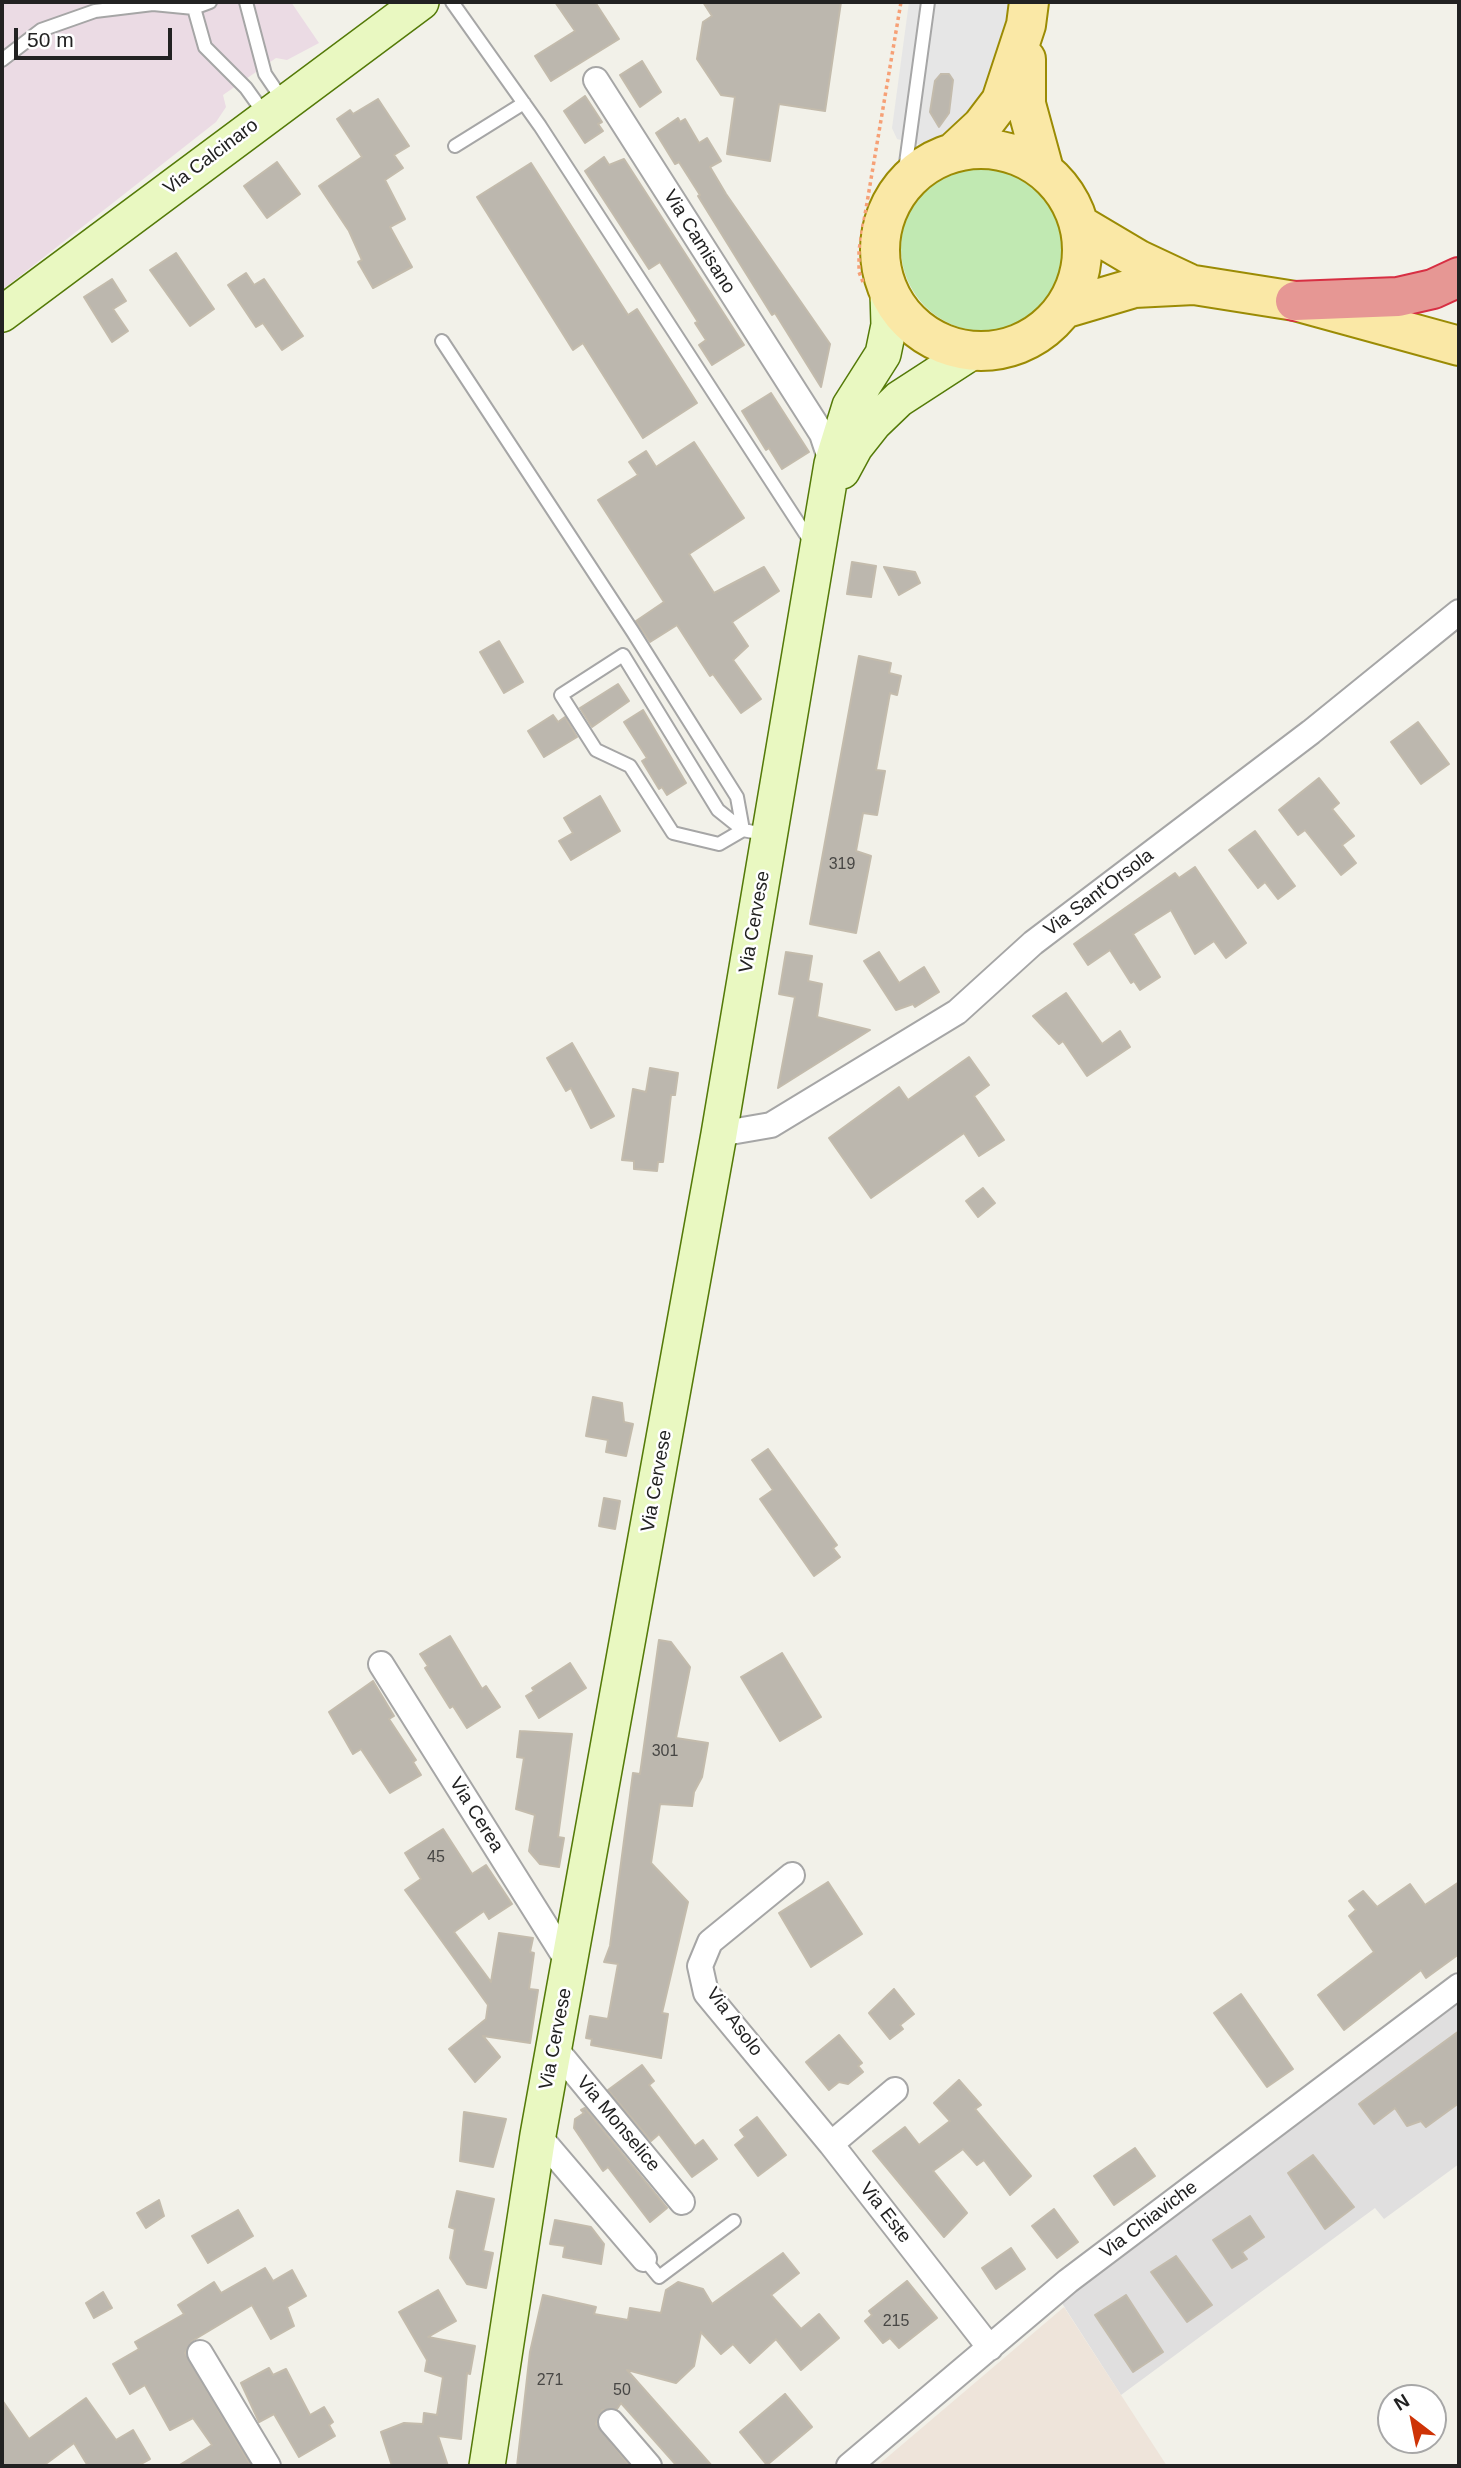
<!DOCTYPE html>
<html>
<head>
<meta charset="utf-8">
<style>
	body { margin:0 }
	#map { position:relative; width:1461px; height:2468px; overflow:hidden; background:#f2f1e9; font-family:Helvetica,sans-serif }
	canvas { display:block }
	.frame { position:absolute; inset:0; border:4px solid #222; pointer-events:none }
	.north { position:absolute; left:1377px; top:2384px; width:70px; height:70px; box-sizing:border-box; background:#fff; border:2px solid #a7a7a7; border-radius:50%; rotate:328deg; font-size:19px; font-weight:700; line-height:28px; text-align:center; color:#222 }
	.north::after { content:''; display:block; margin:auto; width:24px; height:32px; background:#ce3306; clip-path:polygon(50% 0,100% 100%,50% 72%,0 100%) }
	.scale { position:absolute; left:14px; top:28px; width:158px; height:32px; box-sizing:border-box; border:4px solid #222; border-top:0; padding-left:9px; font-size:21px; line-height:24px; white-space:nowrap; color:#222; -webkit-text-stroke:5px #fff; paint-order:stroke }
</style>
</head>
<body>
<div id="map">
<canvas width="1461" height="2468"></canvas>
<div class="frame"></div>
<div class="north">N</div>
<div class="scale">50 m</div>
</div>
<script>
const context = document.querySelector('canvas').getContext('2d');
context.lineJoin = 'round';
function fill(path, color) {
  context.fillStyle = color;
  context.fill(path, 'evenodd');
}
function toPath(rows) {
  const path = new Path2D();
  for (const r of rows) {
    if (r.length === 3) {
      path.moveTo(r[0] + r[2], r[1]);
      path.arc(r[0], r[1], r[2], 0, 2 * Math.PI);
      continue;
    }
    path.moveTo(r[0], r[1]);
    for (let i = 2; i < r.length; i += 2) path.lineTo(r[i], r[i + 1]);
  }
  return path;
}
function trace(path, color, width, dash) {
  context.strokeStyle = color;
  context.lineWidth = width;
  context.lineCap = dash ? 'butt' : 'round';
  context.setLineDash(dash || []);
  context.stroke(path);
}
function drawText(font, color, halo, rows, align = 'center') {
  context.font = font + ' Helvetica,sans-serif';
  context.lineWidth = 5;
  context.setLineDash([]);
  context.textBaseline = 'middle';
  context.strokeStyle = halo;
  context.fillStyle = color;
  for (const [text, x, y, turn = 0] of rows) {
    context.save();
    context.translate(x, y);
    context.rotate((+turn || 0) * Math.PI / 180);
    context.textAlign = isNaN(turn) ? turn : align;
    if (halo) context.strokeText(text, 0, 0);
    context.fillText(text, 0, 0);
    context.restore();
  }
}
fill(toPath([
	[1459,1993,1459,2164,1384,2219,1375,2208,1121,2395,1058,2297]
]), '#e0dfdf');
fill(toPath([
	[2,2,291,2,319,43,287,60,276,58,223,95,226,107,216,122,2,290]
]), '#ebdbe4');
fill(toPath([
	[1064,2307,1167,2466,877,2466]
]), '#eee4da');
fill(toPath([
	[984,248,83]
]), '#c1e9b2');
fill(toPath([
	[909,2,1010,2,995,88,954,134,928,147,897,139,892,128]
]), '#e6e6e6');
const building = toPath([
	[555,2,595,2,619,39,551,81,535,56,575,31,555,2],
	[703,2,841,2,825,111,779,104,770,161,727,154,735,97,721,95,697,59,703,22,712,16,703,2],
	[642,61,661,92,640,107,620,75,642,61],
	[941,74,949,74,953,80,949,113,939,127,930,112,935,81,941,74],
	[585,96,602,122,598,124,603,131,585,143,564,111,585,96],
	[378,99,409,146,394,155,403,168,385,180,405,219,390,227,412,267,373,288,358,262,362,260,349,231,319,186,362,157,337,119,350,110,353,114,378,99],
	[678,118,680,122,685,119,699,143,707,138,721,161,710,167,726,194,830,344,821,387,775,313,772,315,742,267,698,196,700,195,679,162,675,164,656,133,678,118],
	[604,157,609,165,624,159,744,345,712,365,699,345,706,340,695,323,698,322,660,262,649,269,585,171,604,157],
	[277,162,300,194,267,218,244,186,277,162],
	[531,163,628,315,637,309,697,403,643,438,583,343,573,350,477,197,531,163],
	[176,253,214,309,190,326,150,270,176,253],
	[246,273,254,285,264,279,303,336,282,350,263,323,256,327,228,285,246,273],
	[112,279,126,301,113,309,128,331,112,342,84,297,112,279],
	[771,393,809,452,782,469,769,448,766,450,742,411,771,393],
	[694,442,744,518,689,554,714,593,764,567,779,591,732,622,748,646,733,660,761,699,741,713,713,674,710,676,677,625,650,642,636,621,664,602,598,500,638,475,629,462,646,451,656,467,694,442],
	[852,562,876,566,871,597,847,594,852,562],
	[884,567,915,572,920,583,899,595,884,567],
	[499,641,523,682,504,693,480,652,499,641],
	[859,656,891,663,889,673,901,676,897,695,890,693,876,770,885,771,877,815,863,813,856,851,871,856,856,933,810,924,859,656],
	[618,684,629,701,592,727,580,708,618,684],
	[643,710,686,783,667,795,662,787,659,789,642,761,647,758,624,722,643,710],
	[553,715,558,722,565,717,577,737,544,757,528,731,553,715],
	[1418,722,1449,764,1421,784,1391,742,1418,722],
	[1319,778,1339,803,1332,809,1354,836,1342,845,1356,863,1341,875,1305,830,1298,835,1279,810,1319,778],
	[600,796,620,831,571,860,559,841,573,833,564,818,600,796],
	[1255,831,1295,886,1278,899,1265,882,1258,888,1229,850,1255,831],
	[1195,867,1246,943,1226,958,1214,941,1195,954,1171,910,1133,934,1160,977,1140,990,1134,981,1131,983,1110,950,1088,965,1074,944,1175,873,1179,878,1195,867],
	[786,952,812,956,808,981,822,984,817,1017,870,1030,778,1088,795,997,779,994,786,952],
	[879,952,899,983,924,967,939,992,915,1007,913,1004,896,1010,864,961,879,952],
	[1066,993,1102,1044,1120,1031,1130,1047,1087,1076,1063,1041,1059,1044,1033,1016,1066,993],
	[572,1043,614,1116,591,1128,571,1088,566,1091,547,1058,572,1043],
	[969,1057,989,1085,974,1096,1004,1140,979,1156,964,1133,871,1198,829,1138,899,1087,908,1100,969,1057],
	[650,1068,678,1073,675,1095,671,1095,663,1162,658,1162,657,1171,634,1169,634,1161,622,1160,633,1089,646,1092,650,1068],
	[983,1188,995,1203,978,1217,966,1201,983,1188],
	[593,1397,622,1403,624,1422,633,1424,626,1456,606,1452,608,1440,586,1436,593,1397],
	[768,1449,837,1545,833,1548,840,1557,814,1576,760,1499,773,1490,752,1460,768,1449],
	[604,1498,620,1501,615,1529,599,1526,604,1498],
	[450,1636,482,1689,486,1686,500,1707,467,1728,453,1706,450,1708,425,1668,428,1666,420,1654,450,1636],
	[659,1640,671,1642,690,1667,676,1738,708,1743,702,1777,694,1792,692,1806,660,1804,651,1863,688,1902,662,2013,668,2014,661,2058,591,2045,592,2039,586,2038,590,2016,608,2019,618,1964,604,1962,610,1946,633,1773,640,1774,659,1640],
	[782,1653,821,1717,780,1741,741,1677,782,1653],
	[570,1663,586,1688,539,1718,526,1696,534,1691,532,1688,570,1663],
	[373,1681,394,1716,389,1719,416,1760,413,1762,421,1775,390,1793,361,1749,353,1754,329,1712,373,1681],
	[520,1731,572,1734,558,1837,564,1838,559,1867,540,1864,529,1851,535,1815,516,1809,524,1758,517,1757,520,1731],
	[443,1829,472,1874,486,1865,512,1904,489,1919,484,1911,454,1932,491,1982,499,1933,533,1938,530,1952,534,1953,529,1989,538,1990,530,2043,483,2036,500,2057,475,2082,449,2049,486,2019,488,2005,405,1890,421,1879,405,1853,443,1829],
	[828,1882,862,1934,811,1967,779,1913,828,1882],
	[1459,1882,1459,1954,1426,1978,1421,1970,1344,2030,1318,1995,1374,1952,1349,1916,1356,1910,1349,1901,1363,1891,1377,1907,1410,1884,1425,1905,1459,1882],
	[894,1989,914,2014,900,2025,903,2029,890,2039,869,2013,894,1989],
	[1241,1994,1293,2069,1267,2087,1214,2013,1241,1994],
	[1459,2031,1459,2103,1426,2127,1421,2121,1407,2126,1395,2108,1374,2124,1359,2104,1459,2031],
	[839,2035,862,2063,858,2066,863,2072,848,2084,839,2082,829,2090,806,2062,839,2035],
	[642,2065,654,2081,649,2085,695,2146,703,2140,717,2159,692,2177,659,2134,651,2141,608,2090,642,2065],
	[959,2080,981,2105,975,2109,1031,2176,1010,2195,984,2160,977,2165,963,2149,933,2171,967,2213,944,2237,873,2151,905,2127,919,2145,950,2121,934,2103,959,2080],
	[585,2108,667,2208,650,2222,608,2167,603,2171,574,2128,575,2119,584,2113,581,2110,585,2108],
	[464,2112,506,2119,493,2167,460,2161,464,2112],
	[757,2117,786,2155,758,2176,735,2145,745,2137,740,2130,757,2117],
	[1135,2148,1155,2176,1114,2205,1094,2176,1135,2148],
	[1313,2155,1354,2207,1325,2229,1288,2173,1313,2155],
	[457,2191,494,2199,483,2251,493,2253,486,2288,467,2284,450,2258,455,2229,449,2227,457,2191],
	[159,2200,164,2216,146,2228,137,2213,159,2200],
	[1054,2209,1078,2242,1057,2258,1032,2226,1054,2209],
	[238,2210,253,2236,208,2263,192,2236,238,2210],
	[1250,2216,1264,2237,1242,2252,1247,2259,1232,2268,1213,2240,1250,2216],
	[555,2220,591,2227,604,2244,601,2264,563,2257,565,2246,550,2244,555,2220],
	[1011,2248,1025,2269,996,2289,982,2268,1011,2248],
	[783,2253,799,2273,771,2295,801,2329,819,2314,839,2338,801,2370,776,2339,750,2363,733,2344,721,2354,701,2332,694,2366,676,2383,627,2370,712,2466,677,2466,621,2403,617,2409,602,2410,596,2424,630,2466,517,2466,530,2352,543,2295,596,2307,594,2314,628,2320,630,2308,661,2313,666,2290,678,2282,703,2289,712,2304,783,2253],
	[1176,2256,1212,2305,1187,2322,1151,2272,1176,2256],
	[265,2268,273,2281,292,2270,306,2296,287,2307,294,2326,271,2339,252,2305,192,2341,185,2353,251,2466,178,2466,212,2445,193,2418,170,2430,145,2385,130,2394,113,2364,139,2349,135,2342,184,2314,178,2305,214,2282,221,2293,265,2268],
	[907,2281,937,2318,899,2348,890,2338,883,2343,865,2321,872,2315,869,2311,907,2281],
	[438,2290,456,2321,428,2337,475,2346,470,2374,467,2373,461,2439,438,2436,448,2466,392,2466,381,2432,404,2423,423,2424,424,2413,437,2415,443,2377,425,2371,427,2360,399,2312,438,2290],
	[103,2292,112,2308,94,2318,86,2303,103,2292],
	[1126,2295,1163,2352,1133,2372,1095,2315,1126,2295],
	[269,2368,273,2375,286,2369,310,2415,324,2407,333,2422,329,2425,335,2436,299,2457,274,2414,259,2422,241,2383,269,2368],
	[785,2394,812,2427,767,2465,740,2432,785,2394],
	[86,2398,116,2440,133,2430,150,2459,137,2466,88,2466,74,2443,43,2466,2,2466,2,2400,29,2439,86,2398]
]);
fill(building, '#bcb7ae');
trace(building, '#c3bbac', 2);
const lane = toPath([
	[246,2,265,74,284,102],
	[452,2,540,126,812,544],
	[194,8,205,47,246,88,266,116],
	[2,60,41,30,95,11,153,4,194,8,210,2],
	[455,146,524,103],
	[903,185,928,2],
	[442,341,633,632,737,797,743,830,769,835],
	[623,655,718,810,743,830,719,844,673,833,630,766,596,750,561,695,623,655],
	[644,2259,659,2277,734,2221]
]);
const street = toPath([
	[596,80,822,434,832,464],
	[719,1134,771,1125,957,1012,1033,943,1311,732,1459,612],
	[381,1664,570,1965],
	[792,1875,710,1942,700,1966,706,1993,831,2144],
	[553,2046,682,2202],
	[895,2090,831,2144,990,2348],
	[538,2135,644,2259],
	[200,2353,268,2466],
	[611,2422,649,2466],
	[849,2466,1068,2281,1459,1986]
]);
const secondary = toPath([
	[2,314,421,2],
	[842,471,855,447,874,423,899,399,973,351],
	[487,2466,538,2135,719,1134,832,464,850,406,883,354,889,325,888,291]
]);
const primary = toPath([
	[1026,59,1026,104,1044,170],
	[981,250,101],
	[953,153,982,126,1001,101,1026,25,1029,2],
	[1080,225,1139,260,1188,283],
	[1063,309,1134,288,1194,285,1295,301,1459,346]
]);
const highway = toPath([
	[1295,301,1398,297,1433,289,1459,277]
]);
trace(lane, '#a6a6a6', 16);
trace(street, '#a6a6a6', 28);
trace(secondary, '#547a08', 38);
trace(primary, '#9b8b04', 42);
trace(highway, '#d72f43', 42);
trace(toPath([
	[863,282,859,272,859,250,901,2]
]), '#f6a076', 3.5, [3.5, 3.5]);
trace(lane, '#fff', 12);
trace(street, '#fff', 24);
trace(secondary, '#e9f8c1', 35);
trace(primary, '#fae8a6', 38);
trace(highway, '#e69794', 38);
drawText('16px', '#484745', null, [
	["319",842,865],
	["301",665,1752],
	["45",436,1858],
	["215",896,2322],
	["271",550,2381],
	["50",622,2391]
]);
drawText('19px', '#222', '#fff', [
	["Via Calcinaro",211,157,-37],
	["Via Camisano",699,242,58],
	["Via Sant'Orsola",1099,893,-37],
	["Via Cervese",755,922,-80],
	["Via Cervese",657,1481,-80],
	["Via Cerea",476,1815,58],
	["Via Asolo",734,2022,53],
	["Via Cervese",556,2039,-79],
	["Via Monselice",618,2124,50],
	["Via Este",885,2213,52],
	["Via Chiaviche",1149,2220,-37]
]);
</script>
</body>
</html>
